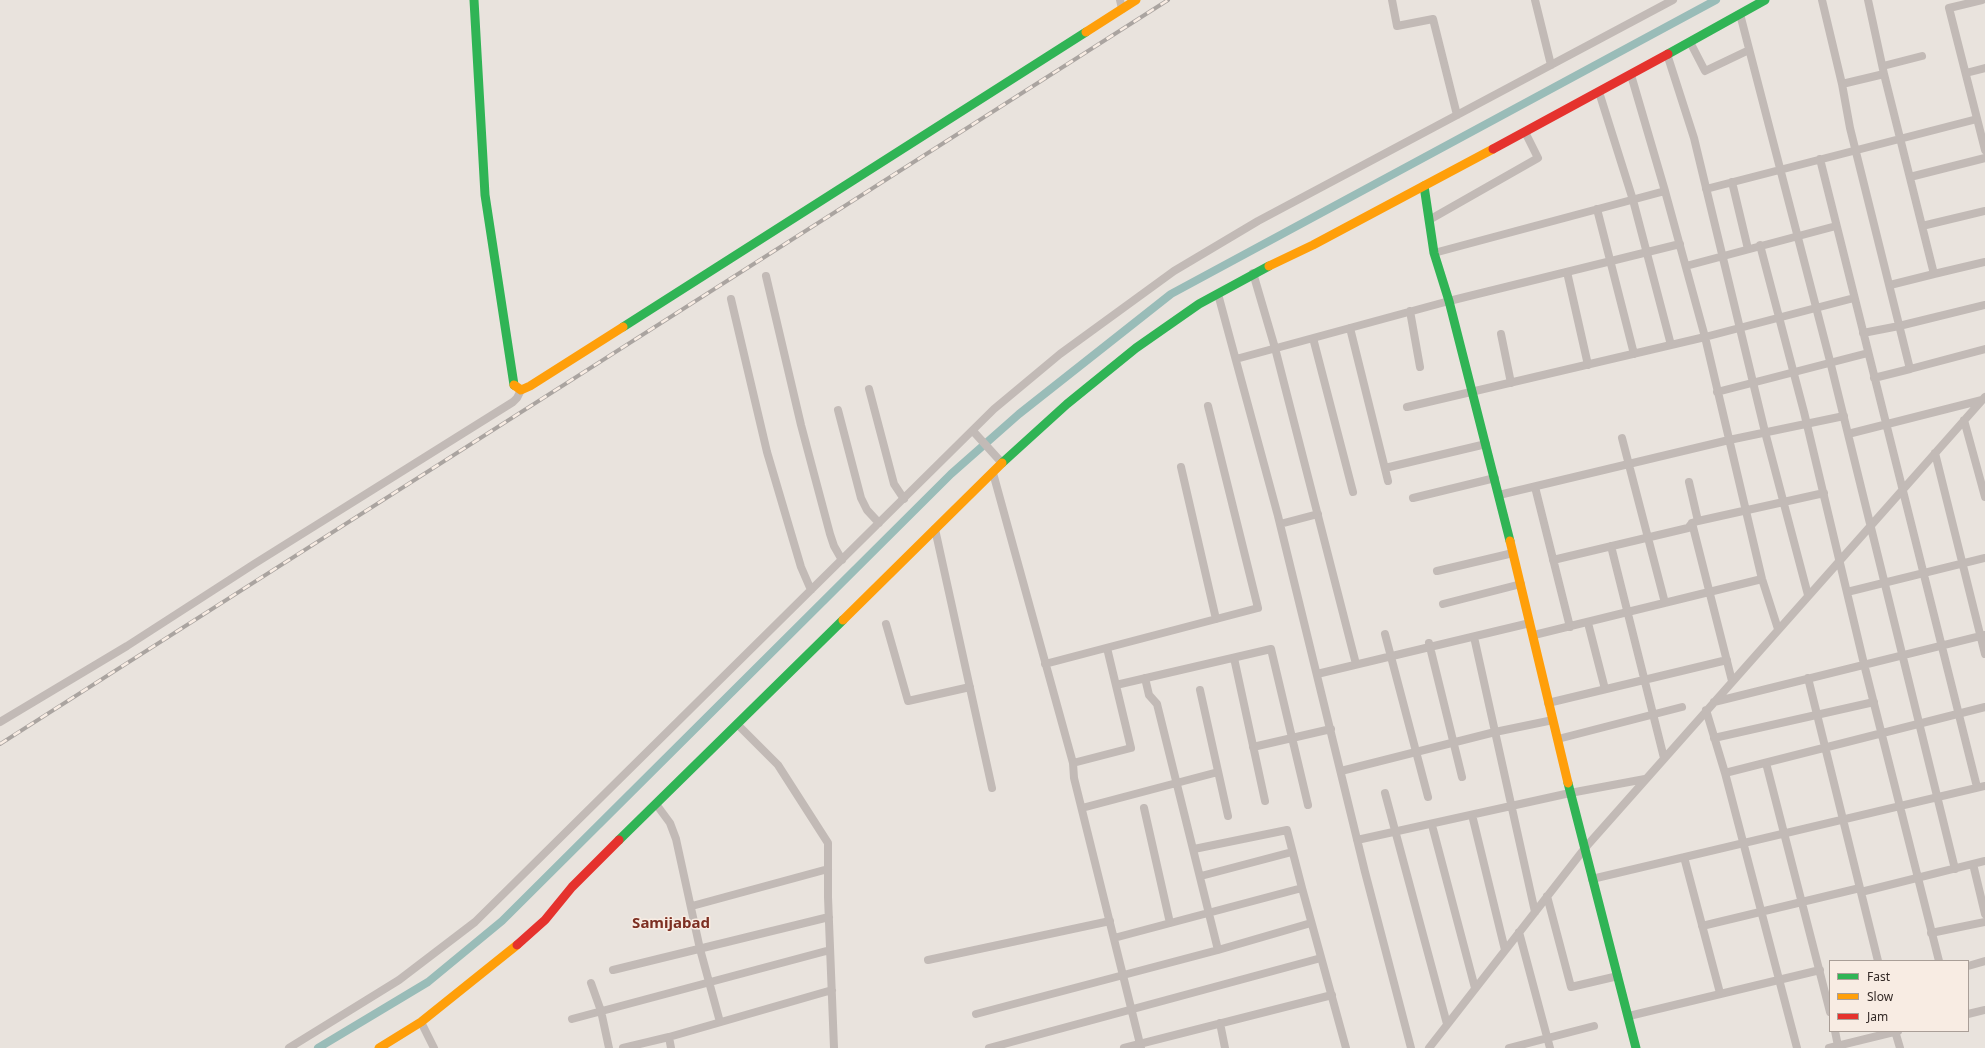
<!DOCTYPE html>
<html>
<head>
<meta charset="utf-8">
<style>
	body { margin:0 }
	#map { position:relative; width:1985px; height:1048px; overflow:hidden; background:#e9e3dd; font-family:"Noto Sans",sans-serif }
	canvas { display:block }
	.legend { position:absolute; left:1829px; top:960px; width:140px; height:72px; box-sizing:border-box; background:#f8ece3; border:1px solid #a99e97; margin:0; padding:5px 7px; list-style:none; font-size:12px; color:#322825 }
	.legend li { display:flex; align-items:center; gap:8px; height:20px }
	.legend b { width:20px; border:1px solid #a99e97 }
</style>
</head>
<body>
<div id="map">
<canvas width="1985" height="1048"></canvas>
<ul class="legend">
<li><b style="height:5px;background:#30b455"></b>Fast</li>
<li><b style="height:5px;background:#ff9f0a"></b>Slow</li>
<li><b style="height:5px;background:#e5322d"></b>Jam</li>
</ul>
</div>
<script>
const context = document.querySelector('canvas').getContext('2d');
context.lineJoin = 'round';
function toPath(rows) {
  const path = new Path2D();
  for (const r of rows) {
    path.moveTo(r[0], r[1]);
    for (let i = 2; i < r.length; i += 2) path.lineTo(r[i], r[i + 1]);
  }
  return path;
}
function trace(path, color, width, dash) {
  context.strokeStyle = color;
  context.lineWidth = width;
  context.lineCap = dash ? 'butt' : 'round';
  context.setLineDash(dash || []);
  context.stroke(path);
}
function drawText(font, color, halo, rows, align = 'center') {
  context.font = font + ' "Noto Sans",sans-serif';
  context.lineWidth = 3;
  context.setLineDash([]);
  context.textBaseline = 'middle';
  context.strokeStyle = halo;
  context.fillStyle = color;
  for (const [text, x, y, turn = 0] of rows) {
    context.save();
    context.translate(x, y);
    context.rotate((+turn || 0) * Math.PI / 180);
    context.textAlign = isNaN(turn) ? turn : align;
    if (halo) context.strokeText(text, 0, 0);
    context.fillText(text, 0, 0);
    context.restore();
  }
}
trace(toPath([
	[318,1048,428,982,502,921,951,474,1019,414,1171,294,1716,0]
]), '#99bcb8', 8);
trace(toPath([
	[1120,0,1122,9],
	[1392,0,1397,26,1433,19,1457,115],
	[1535,0,1551,65],
	[1822,0,1842,84,1850,128,1910,369,1985,349],
	[1868,0,1884,74,1934,274,1985,262],
	[1982,0,1949,8,1985,150],
	[1740,14,1830,361,1955,869],
	[1690,42,1705,71,1749,50],
	[1667,54,1694,138,1765,432,1808,595],
	[1883,66,1922,56],
	[1966,73,1985,68],
	[1631,75,1665,191],
	[1842,84,1884,74],
	[1599,92,1633,200,1671,345],
	[1820,159,1977,787],
	[1910,177,1985,158],
	[1732,182,1748,249],
	[1706,189,1977,119],
	[1597,209,1634,354],
	[1429,220,1538,158,1525,132],
	[1922,226,1985,211],
	[1760,245,1804,412,1864,664,1939,961],
	[1434,253,1665,191,1705,337,1762,579,1778,629],
	[1686,266,1836,226],
	[1567,272,1588,365],
	[1253,273,1275,348,1356,664],
	[766,276,801,425,830,534,834,546,842,560],
	[1890,285,1934,274],
	[1218,294,1278,516,1365,872,1411,1048],
	[731,299,767,452,801,567,811,590],
	[1410,311,1420,367],
	[1350,328,1388,481],
	[1863,333,1899,326,1985,305],
	[1501,334,1511,383],
	[1313,338,1353,492],
	[1236,359,1449,301,1680,244],
	[1874,378,1910,369],
	[869,389,894,484,904,499],
	[1717,392,1868,353],
	[1407,407,1705,337,1854,298],
	[838,410,861,498,867,510,879,523],
	[1964,420,1985,497],
	[973,431,1002,463],
	[1848,434,1982,400],
	[1622,438,1665,603],
	[1935,453,1985,654],
	[1181,467,1216,619],
	[1385,468,1486,444],
	[993,473,1073,763,1074,778,1141,1048],
	[1689,482,1698,521],
	[1535,487,1570,627],
	[1499,495,1729,440,1844,416],
	[1413,498,1495,478],
	[1692,523,1732,681],
	[1280,524,1318,514],
	[935,529,992,788],
	[1611,546,1664,758],
	[1553,560,1688,528,1692,523,1698,521,1824,493],
	[1437,571,1513,553],
	[1847,592,1985,558],
	[1443,604,1521,584],
	[1588,623,1605,689],
	[886,624,908,701,970,687],
	[1385,634,1428,797],
	[1534,635,1762,579],
	[1474,637,1535,912],
	[1429,643,1462,777],
	[1234,658,1265,801],
	[1045,664,1258,608,1208,406],
	[1317,674,1530,623],
	[1808,678,1878,961],
	[1116,685,1271,649,1308,805],
	[1200,690,1228,816],
	[1714,702,1985,635],
	[1548,703,1727,660],
	[1706,710,1725,773,1797,1048],
	[0,722,127,646,254,564,513,402,517,398,521,390],
	[737,724,778,765,828,843,828,897,834,1048],
	[1714,738,1874,702],
	[1558,739,1682,707],
	[1253,747,1331,729],
	[1073,763,1131,748,1107,648],
	[1766,763,1830,1012],
	[1341,771,1495,732,1553,720],
	[1725,773,1985,707],
	[1385,793,1447,1024],
	[656,804,670,823,676,839,700,949,720,1022],
	[1082,808,1218,772],
	[1144,808,1170,923],
	[1473,819,1505,950],
	[1433,829,1475,988],
	[1357,840,1570,793,1645,779],
	[1684,857,1720,993],
	[1973,864,1985,914],
	[1201,876,1292,852],
	[1592,879,1985,786],
	[1302,888,1346,1048],
	[1861,892,1985,861],
	[1547,896,1571,987,1618,976],
	[692,906,828,869],
	[1702,926,1860,888],
	[1519,932,1550,1048],
	[1931,933,1985,922],
	[1114,938,1302,888,1287,830,1194,849],
	[1218,950,1311,923],
	[928,960,1110,921],
	[1968,966,1985,961],
	[613,970,829,917],
	[591,983,601,1011,609,1048],
	[976,1014,1218,950,1157,704,1149,695,1145,678],
	[1968,1014,1985,1010],
	[1629,1016,1820,970],
	[572,1019,830,950],
	[421,1022,434,1048],
	[1220,1023,1225,1048],
	[1835,1031,1838,1046],
	[1895,1031,1900,1048],
	[669,1037,671,1048],
	[289,1048,399,980,475,922,994,409,1060,354,1174,271,1258,221,1673,0],
	[623,1048,669,1037,832,990],
	[989,1048,1321,958],
	[1124,1048,1332,995],
	[1429,1048,1585,848,1985,397],
	[1509,1048,1594,1026],
	[1829,1048,1898,1031]
]), '#c2bab6', 8);
trace(toPath([
	[474,0,485,195,514,385],
	[1668,54,1765,0],
	[1424,186,1434,253,1449,301,1510,541],
	[623,327,1086,32],
	[1002,463,1067,404,1136,348,1199,304,1269,266],
	[1568,783,1636,1048],
	[619,840,843,620]
]), '#30b455', 9);
trace(toPath([
	[1086,32,1136,0],
	[1269,266,1313,245,1493,149],
	[514,385,521,390,530,386,623,327],
	[1510,541,1568,783],
	[843,620,1002,463],
	[379,1048,421,1022,517,945]
]), '#ff9f0a', 9);
trace(toPath([
	[1493,149,1668,54],
	[517,945,545,920,572,887,619,840]
]), '#e5322d', 9);
const rail = toPath([
	[0,744,1168,0]
]);
trace(rail, '#aaa4a0', 4);
trace(rail, '#f8ece3', 2.5, [8]);
drawText('bold 15px', '#7d2f22', '#f8ece3', [
	["Samijabad",671,924]
]);
</script>
</body>
</html>
